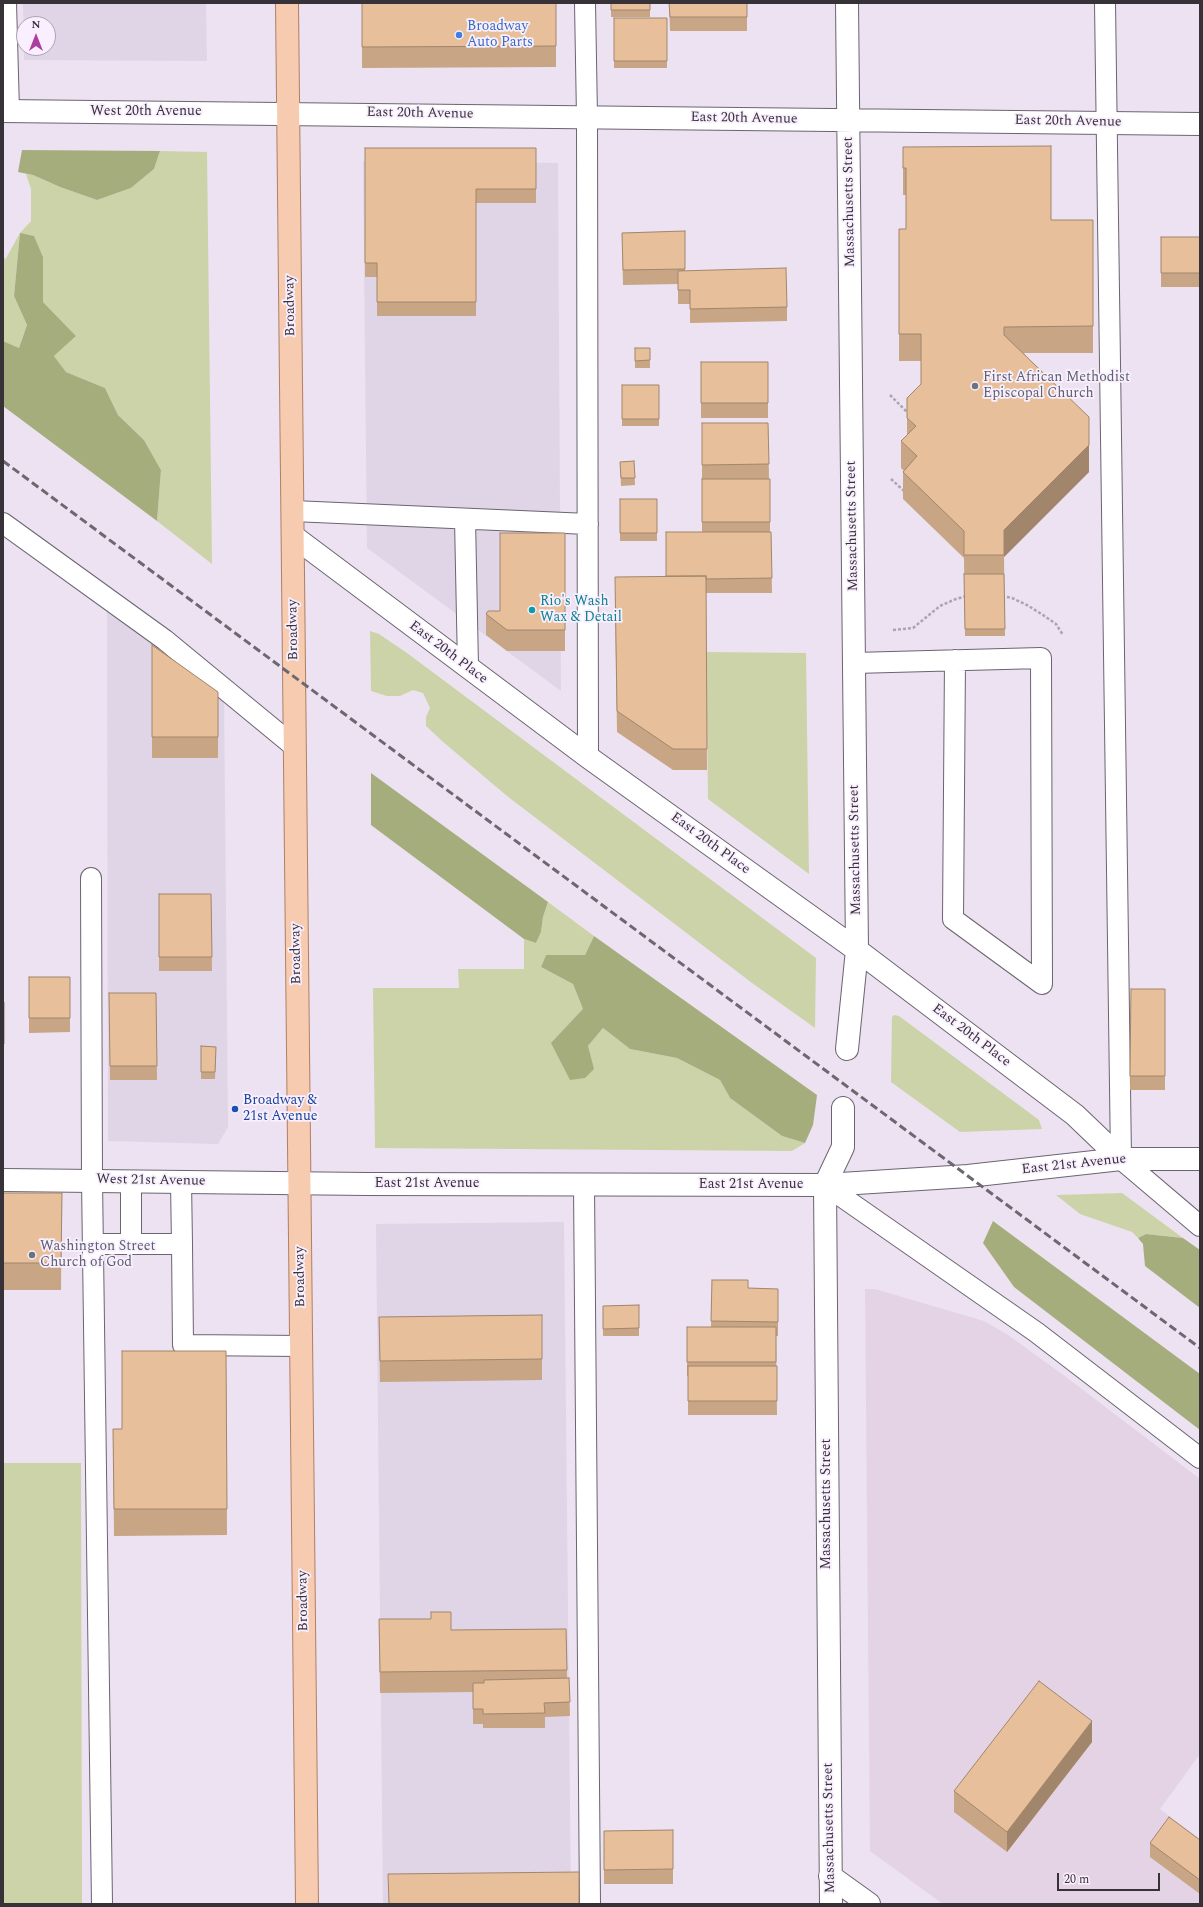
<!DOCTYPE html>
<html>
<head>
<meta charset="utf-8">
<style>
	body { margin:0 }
	#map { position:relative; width:1203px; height:1907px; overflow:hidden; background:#ece2f1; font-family:Spectral,serif }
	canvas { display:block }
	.frame { position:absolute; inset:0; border:4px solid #363238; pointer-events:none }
	.north { position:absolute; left:16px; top:16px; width:40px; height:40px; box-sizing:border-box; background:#f9efff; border:1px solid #aba3af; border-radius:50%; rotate:0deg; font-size:11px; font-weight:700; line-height:16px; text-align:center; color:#363238 }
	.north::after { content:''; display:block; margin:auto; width:14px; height:18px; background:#ab3e9e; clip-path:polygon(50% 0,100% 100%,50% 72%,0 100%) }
	.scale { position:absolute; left:1057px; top:1873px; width:103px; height:18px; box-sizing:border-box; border:2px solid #363238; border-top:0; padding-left:5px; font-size:12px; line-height:14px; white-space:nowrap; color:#363238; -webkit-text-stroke:3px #f9efff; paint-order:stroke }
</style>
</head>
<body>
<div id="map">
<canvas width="1203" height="1907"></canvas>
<div class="frame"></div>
<div class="north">N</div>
<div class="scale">20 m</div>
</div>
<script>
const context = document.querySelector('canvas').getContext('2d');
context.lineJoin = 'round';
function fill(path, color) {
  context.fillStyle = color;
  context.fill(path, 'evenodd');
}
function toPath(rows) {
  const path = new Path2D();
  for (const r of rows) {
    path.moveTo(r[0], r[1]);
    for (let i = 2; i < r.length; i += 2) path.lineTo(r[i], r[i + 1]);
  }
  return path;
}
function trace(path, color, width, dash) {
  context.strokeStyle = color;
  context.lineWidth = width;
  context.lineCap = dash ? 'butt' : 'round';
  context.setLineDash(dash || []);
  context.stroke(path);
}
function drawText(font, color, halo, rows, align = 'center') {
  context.font = font + ' Spectral,serif';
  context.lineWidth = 3.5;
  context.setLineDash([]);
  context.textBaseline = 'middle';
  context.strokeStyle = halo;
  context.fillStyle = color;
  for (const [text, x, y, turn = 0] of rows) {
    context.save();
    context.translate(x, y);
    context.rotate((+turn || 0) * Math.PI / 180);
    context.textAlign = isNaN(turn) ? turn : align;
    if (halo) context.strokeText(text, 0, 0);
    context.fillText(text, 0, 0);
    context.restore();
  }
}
fill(toPath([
	[23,3,206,3,207,61,24,60],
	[24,24,48,24,48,48,24,48],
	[363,161,558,163,561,691,367,548],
	[107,611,224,697,228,1127,218,1144,108,1141],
	[564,1222,571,1904,383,1904,376,1224]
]), '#e0d4e7');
fill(toPath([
	[865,1289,875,1289,984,1321,1008,1335,1062,1374,1200,1479,1200,1754,1160,1809,1200,1839,1200,1904,943,1904,870,1851]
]), '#e4d3e4');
fill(toPath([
	[160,151,207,152,212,564,157,521,161,470,144,440,118,415,105,388,66,372,54,356,76,336,43,302,43,257,33,236,20,234,14,296,27,325,19,348,3,341,3,253,5,260,20,233,31,221,31,189,26,174,33,175,60,187,97,200,131,188,154,169],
	[370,631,379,634,407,653,816,958,815,1028,752,983,507,796,442,741,426,726,426,717,430,708,423,693,413,690,400,696,387,696,371,691],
	[706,652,806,653,809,874,708,799],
	[548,902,594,936,585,955,546,955,541,967,573,984,583,1009,588,1046,603,1028,630,1049,677,1058,720,1080,730,1098,782,1136,805,1143,792,1151,375,1148,373,988,459,988,458,969,524,969,524,939,536,943,541,932,543,917],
	[894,1015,899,1016,1039,1120,1042,1129,960,1132,891,1082,892,1017],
	[1122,1193,1183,1238,1146,1234,1138,1238,1132,1232,1080,1214,1056,1195],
	[3,1463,81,1463,82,1904,3,1904]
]), '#cdd3a9');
fill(toPath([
	[22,150,160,151,154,169,131,188,97,200,60,187,33,175,18,172],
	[20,233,34,236,43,257,43,302,76,336,54,356,66,372,105,388,118,415,144,440,161,470,157,521,3,406,3,341,19,348,27,325,14,296],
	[371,773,548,902,543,917,541,932,536,943,524,939,371,825],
	[594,936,817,1095,813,1125,805,1143,782,1136,730,1098,720,1080,677,1058,630,1049,603,1028,588,1046,594,1069,585,1078,570,1080,551,1043,583,1009,573,984,541,967,546,955,585,955],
	[993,1221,1200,1374,1200,1430,1014,1287,983,1243],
	[1146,1234,1183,1238,1200,1250,1200,1308,1145,1266,1143,1244,1138,1238]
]), '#a6ad7d');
const lane = toPath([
	[6,3,9,111],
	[585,3,587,117,588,757],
	[1105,3,1121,1159,1200,1226],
	[293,511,588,524],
	[465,519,468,667],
	[3,523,165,640,295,747],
	[854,663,1041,658,1042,984,953,919,955,660],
	[91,878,92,1180,102,1904],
	[131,1181,131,1244],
	[181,1182,182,1244],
	[584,1185,590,1904],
	[825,1185,1036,1332,1200,1458],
	[93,1244,182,1244,183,1345,302,1346]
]);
const street = toPath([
	[3,111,1200,124],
	[293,536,588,757,857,950,1075,1115,1121,1159],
	[847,1049,857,950,847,3],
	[830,1876,869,1904],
	[831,1904,825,1185,843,1147,843,1108]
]);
const secondary = toPath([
	[3,1180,368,1184,825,1185,968,1176,1121,1159,1200,1159]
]);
const primary = toPath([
	[287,3,307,1904]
]);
trace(lane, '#6c6471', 22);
trace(street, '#6c6471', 24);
trace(secondary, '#6c6471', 24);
trace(primary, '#b07f64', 24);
trace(toPath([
	[890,395,909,414],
	[891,479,904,491],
	[1002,596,1012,598,1027,605,1043,615,1056,624,1063,635],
	[893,630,913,628,940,606,956,599,967,596]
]), '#aca4b0', 2.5, [3, 2]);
trace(lane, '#fff', 20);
trace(street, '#fff', 22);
trace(secondary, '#fff', 22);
trace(primary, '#f7cbb0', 22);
trace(toPath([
	[3,461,1200,1348]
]), '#6d6770', 3, [8, 4]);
fill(toPath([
	[362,3,556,3,556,67,362,68],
	[611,3,650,3,650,17,611,17],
	[669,3,747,3,747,31,670,31],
	[614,18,667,18,667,68,614,68],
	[903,147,1051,220,1093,220,1093,353,1024,353,1089,443,1089,472,1004,557,1005,636,965,636,964,558,903,499,903,472,904,471,901,468,901,441,907,435,907,398,921,384,921,361,899,361,899,229,906,229,906,195,903,195],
	[365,148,536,148,536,203,476,203,476,316,377,316,377,277,365,277],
	[685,231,685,271,787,307,787,321,690,323,690,304,678,304,678,284,623,285,622,233],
	[1161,237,1200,237,1200,287,1161,287],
	[635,348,650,348,650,368,635,368],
	[701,362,768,362,768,418,701,418],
	[622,385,659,385,659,426,622,426],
	[702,423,768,423,769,479,770,479,770,532,771,532,772,593,706,593,707,770,673,770,617,732,615,598,666,576,702,532],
	[634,461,635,485,621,486,620,462],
	[620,499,657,499,657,541,620,541],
	[565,533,565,651,507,651,486,635,486,614,500,611],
	[152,645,218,692,218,758,152,758],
	[159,894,211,894,212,971,159,971],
	[29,977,70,977,70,1032,29,1033],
	[1131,989,1165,989,1165,1090,1130,1090],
	[109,993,156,993,157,1080,110,1080],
	[3,1002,4,1002,4,1058,3,1058],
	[201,1046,216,1047,215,1079,201,1079],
	[3,1193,62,1193,61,1290,3,1290],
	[712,1280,748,1288,778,1289,778,1336,776,1336,777,1415,688,1415,688,1376,687,1376,687,1327,711,1327],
	[639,1305,639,1336,603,1336,603,1306],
	[542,1315,542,1380,380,1382,379,1317],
	[226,1351,227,1535,114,1536,113,1429,122,1429],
	[379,1619,451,1630,566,1629,567,1678,569,1678,570,1716,545,1717,545,1728,483,1728,483,1724,473,1724,473,1692,380,1693],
	[1092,1742,1007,1852,954,1812,954,1791],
	[673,1830,673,1884,604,1884,604,1831],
	[1200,1840,1200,1894,1150,1857,1150,1843]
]), '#c7a585');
fill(toPath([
	[1089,417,1089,472,1004,557,1004,530],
	[1092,1721,1092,1742,1007,1852,1007,1832]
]), '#a2866c');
const building = toPath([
	[362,3,556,3,556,46,362,47,362,3],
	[611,3,650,3,650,10,611,10,611,3],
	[669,3,747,3,747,17,670,17,669,3],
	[614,18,667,18,667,61,614,61,614,18],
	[1051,146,1051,220,1093,220,1093,326,1004,327,1004,335,1089,417,1089,445,1004,530,1004,555,964,555,964,531,903,472,917,456,901,441,916,426,907,418,907,398,921,384,921,334,899,334,899,229,906,229,906,168,903,168,903,147,1051,146],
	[365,148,536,148,536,189,476,189,476,302,377,302,377,263,365,263,365,148],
	[685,231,685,269,623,270,622,233,685,231],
	[1161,237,1200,237,1200,273,1161,273,1161,237],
	[786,268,787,307,690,309,690,290,678,290,678,271,786,268],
	[635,348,650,348,650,360,635,361,635,348],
	[701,362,768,362,768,403,701,403,701,362],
	[622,385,659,385,659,419,622,419,622,385],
	[702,423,768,423,769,464,702,465,702,423],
	[634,461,635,478,621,478,620,462,634,461],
	[702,479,770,479,770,522,702,522,702,479],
	[620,499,657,499,657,533,620,533,620,499],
	[666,532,771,532,772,578,706,579,706,576,666,576,666,532],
	[500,533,565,533,565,630,507,630,486,614,488,611,500,611,500,533],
	[964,574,1004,574,1005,629,965,629,964,574],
	[706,576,707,749,673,749,617,711,615,577,706,576],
	[152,645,218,692,218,737,152,737,152,645],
	[159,894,211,894,212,957,159,957,159,894],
	[29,977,70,977,70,1018,29,1018,29,977],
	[1131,989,1165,989,1165,1076,1130,1076,1131,989],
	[109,993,156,993,157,1066,110,1066,109,993],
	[3,1002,4,1002,4,1044,3,1044,3,1002],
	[201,1046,216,1047,215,1072,201,1072,201,1046],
	[3,1193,62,1193,61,1263,3,1263,3,1193],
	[712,1280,748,1280,748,1288,778,1289,778,1322,711,1321,712,1280],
	[639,1305,639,1328,603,1329,603,1306,639,1305],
	[542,1315,542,1359,380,1361,379,1317,542,1315],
	[687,1327,776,1327,776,1362,687,1362,687,1327],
	[122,1351,226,1351,227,1509,114,1509,113,1429,122,1429,122,1351],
	[688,1366,777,1366,777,1401,688,1401,688,1366],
	[431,1612,451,1612,451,1630,566,1629,567,1670,380,1672,379,1619,431,1619,431,1612],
	[569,1678,570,1702,544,1703,545,1713,483,1714,483,1709,473,1709,473,1683,484,1683,484,1680,569,1678],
	[1039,1681,1092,1721,1007,1832,954,1791,1039,1681],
	[1169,1817,1200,1840,1200,1880,1150,1843,1169,1817],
	[673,1830,673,1869,604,1870,604,1831,673,1830],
	[579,1872,579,1904,389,1904,388,1874,579,1872]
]);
fill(building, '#e7c09b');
trace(building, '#a2866c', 1);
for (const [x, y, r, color] of [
	[459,35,4,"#3f7fe0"],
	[975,386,4,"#6b7280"],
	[532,610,4,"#0f9aa8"],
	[235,1109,4,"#1a4fb4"],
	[32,1255,4,"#6b7280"]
]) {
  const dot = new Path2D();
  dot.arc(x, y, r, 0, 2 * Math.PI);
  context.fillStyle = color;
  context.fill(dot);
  trace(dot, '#f9efff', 1.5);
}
drawText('14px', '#366cbe', '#f9efff', [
	["Broadway",467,27],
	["Auto Parts",467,43]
], 'left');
drawText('14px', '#363238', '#f9efff', [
	["West 20th Avenue",146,112],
	["East 20th Avenue",420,114,1],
	["East 20th Avenue",744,119,1],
	["East 20th Avenue",1068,122,1],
	["Massachusetts Street",850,202,-91],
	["Broadway",291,306,-91],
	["Massachusetts Street",853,526,-91],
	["Broadway",294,630,-91],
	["East 20th Place",448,653,37],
	["East 20th Place",710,844,36],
	["Massachusetts Street",856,850,-91],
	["Broadway",297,954,-91],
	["East 20th Place",971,1036,37],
	["East 21st Avenue",1074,1165,-6],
	["West 21st Avenue",151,1181,1],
	["East 21st Avenue",427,1184],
	["East 21st Avenue",751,1185],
	["Broadway",301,1277,-91],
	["Massachusetts Street",827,1504,-90],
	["Broadway",304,1601,-91],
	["Massachusetts Street",830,1828,-91]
]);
drawText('14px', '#5b616d', '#f9efff', [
	["First African Methodist",983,378],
	["Episcopal Church",983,394],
	["Washington Street",40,1247],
	["Church of God",40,1263]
], 'left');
drawText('14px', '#0d838f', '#f9efff', [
	["Rio's Wash",540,602],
	["Wax & Detail",540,618]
], 'left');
drawText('14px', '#164399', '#f9efff', [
	["Broadway &",243,1101],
	["21st Avenue",243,1117]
], 'left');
</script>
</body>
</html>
